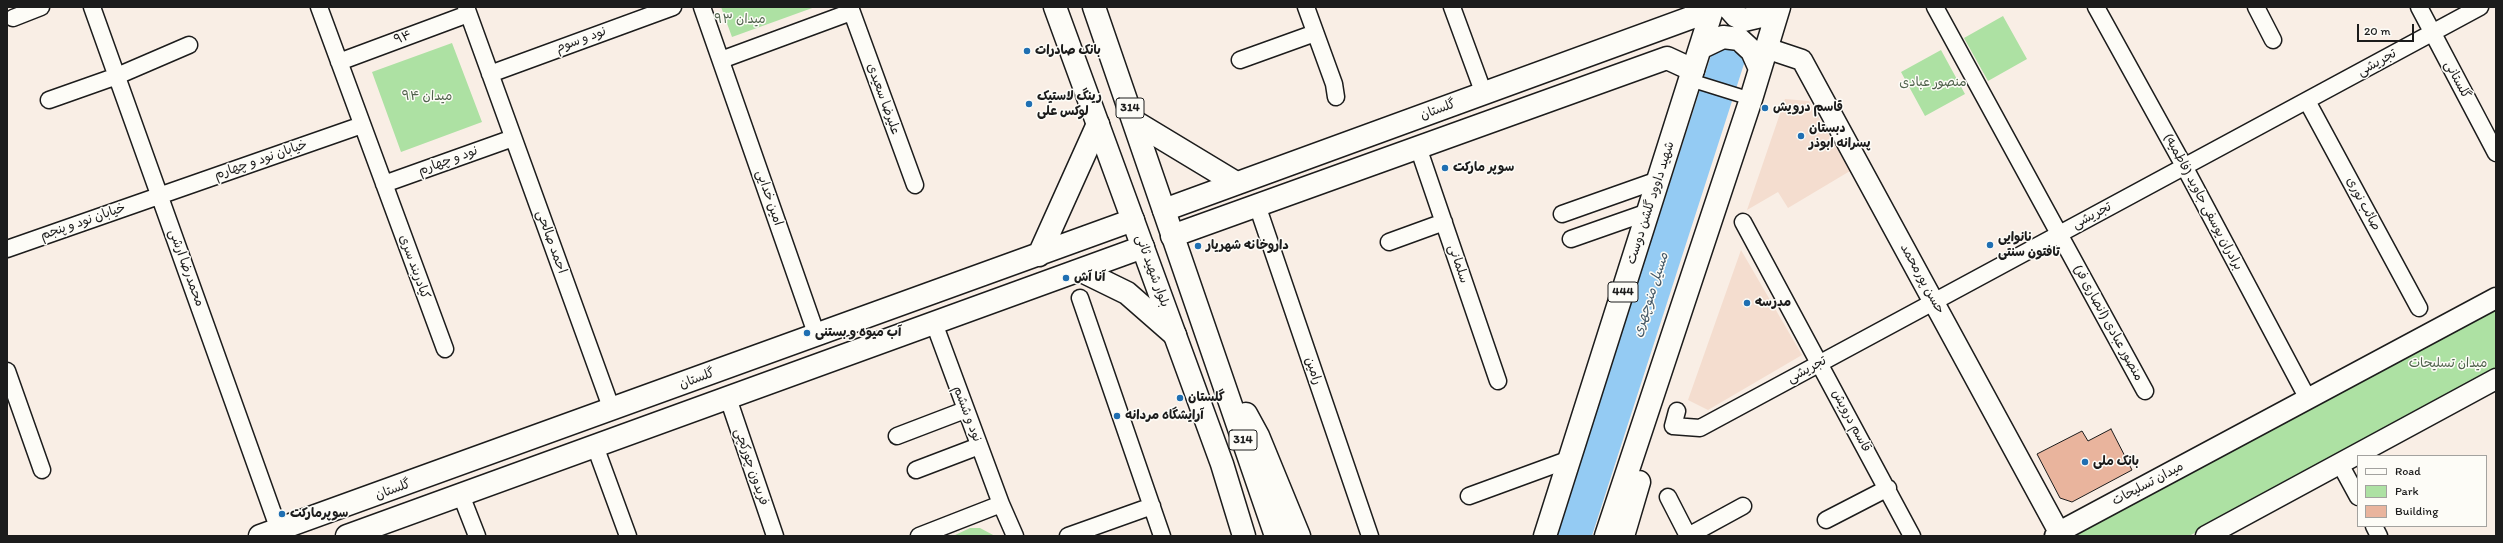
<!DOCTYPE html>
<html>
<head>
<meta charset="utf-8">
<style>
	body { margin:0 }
	#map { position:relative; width:2503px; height:543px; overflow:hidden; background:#f9eee5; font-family:Itim,sans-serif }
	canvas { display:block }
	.frame { position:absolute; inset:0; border:8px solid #1c1c1c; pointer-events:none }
	.legend { position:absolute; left:2357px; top:455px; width:130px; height:72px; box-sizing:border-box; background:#fdfcf7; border:1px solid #a3a29f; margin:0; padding:5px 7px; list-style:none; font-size:12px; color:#1c1c1c }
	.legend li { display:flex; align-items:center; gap:8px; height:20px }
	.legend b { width:20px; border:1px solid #a3a29f }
	.scale { position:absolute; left:2357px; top:24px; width:57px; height:18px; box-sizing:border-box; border:2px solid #1c1c1c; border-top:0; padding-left:5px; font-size:12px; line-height:14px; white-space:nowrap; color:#1c1c1c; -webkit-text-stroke:3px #fdfcf7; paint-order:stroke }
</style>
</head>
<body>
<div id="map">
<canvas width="2503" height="543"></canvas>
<div class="frame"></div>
<ul class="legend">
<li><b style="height:5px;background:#fdfcf7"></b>Road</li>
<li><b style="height:11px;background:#ade1a3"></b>Park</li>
<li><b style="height:11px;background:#e9b49d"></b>Building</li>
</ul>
<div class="scale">20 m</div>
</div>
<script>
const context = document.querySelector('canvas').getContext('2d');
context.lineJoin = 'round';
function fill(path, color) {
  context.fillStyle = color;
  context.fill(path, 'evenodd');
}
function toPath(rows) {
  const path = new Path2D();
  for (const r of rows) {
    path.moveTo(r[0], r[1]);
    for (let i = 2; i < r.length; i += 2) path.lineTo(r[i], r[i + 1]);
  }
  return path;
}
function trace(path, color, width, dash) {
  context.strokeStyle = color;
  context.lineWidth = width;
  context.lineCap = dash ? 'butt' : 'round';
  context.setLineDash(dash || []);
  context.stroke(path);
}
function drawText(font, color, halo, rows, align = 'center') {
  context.font = font + ' Itim,"Playpen Sans Arabic",sans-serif';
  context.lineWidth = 3;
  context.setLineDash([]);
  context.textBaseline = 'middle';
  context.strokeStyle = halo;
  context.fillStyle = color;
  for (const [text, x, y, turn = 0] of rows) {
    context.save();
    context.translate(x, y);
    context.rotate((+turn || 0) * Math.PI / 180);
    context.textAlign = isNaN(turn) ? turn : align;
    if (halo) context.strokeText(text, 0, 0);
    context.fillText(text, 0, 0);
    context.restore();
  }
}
fill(toPath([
	[1785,99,1809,101,1850,171,1788,208,1778,192,1747,210],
	[1741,250,1802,355,1708,410,1688,400]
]), '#f4ddcf');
fill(toPath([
	[721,7,815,7,732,37],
	[2003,16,2027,59,1988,81,1964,38],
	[452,43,482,122,401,152,372,72],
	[1941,50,1965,94,1925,116,1901,72],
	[2496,305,2496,373,2189,536,2067,536],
	[970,528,980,528,995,536,953,536]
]), '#ade1a3');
trace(toPath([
	[1574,536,1729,55]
]), '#94cbf3', 34);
const building = toPath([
	[2111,429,2132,470,2072,502,2060,498,2037,454,2082,431,2088,441,2111,429]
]);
fill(building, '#e9b49d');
trace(building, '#1c1c1c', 1);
const pedestrian = toPath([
	[1690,80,1751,99]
]);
const minor = toPath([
	[92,7,279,530],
	[319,7,445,349],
	[466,7,612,410],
	[702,7,817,336],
	[850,7,915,185],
	[1306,7,1334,84,1336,97],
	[1452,7,1484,94],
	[1935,7,2145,391],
	[2096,7,2184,166,2308,399],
	[2256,7,2273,40],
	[2419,7,2496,153],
	[13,18,41,7],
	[721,60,851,12],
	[1240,60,1315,33],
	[339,62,468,14],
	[490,74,673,7],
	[49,100,117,76,189,45],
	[2307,101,2419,308],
	[1418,147,1498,381],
	[384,184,513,138],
	[1257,205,1370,536],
	[1562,214,1658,180],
	[1743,222,1912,536],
	[1571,239,1648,212],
	[1389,242,1444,222],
	[7,249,362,125],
	[1080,298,1162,536],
	[934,323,1001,504],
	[7,371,42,470],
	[728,398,775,536],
	[1677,411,1673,426,1700,428,2480,7],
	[897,436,965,410],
	[595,446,628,536],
	[2340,464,2358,497],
	[916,470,979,446],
	[461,495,477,536],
	[1469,496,1570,459],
	[1668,497,1688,536],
	[1826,520,1888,488],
	[2374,526,2379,536],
	[919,536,1001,504,1015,536],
	[1068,536,1152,506],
	[1688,536,1743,506]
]);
const tertiary = toPath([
	[1766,48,1802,60,2061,536],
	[2055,536,2059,532,2496,298],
	[2206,536,2496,379]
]);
const secondary = toPath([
	[1135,122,1236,183],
	[1164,210,1712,10],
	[1172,236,1667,58,1693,70],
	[1039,255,1098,124],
	[1080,270,1127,293,1175,335],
	[260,536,1133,220],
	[347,536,1143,247]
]);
const primary = toPath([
	[1055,7,1222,464,1244,536],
	[1094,7,1276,536],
	[1728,7,1736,16,1744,20,1761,16,1774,7],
	[1700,48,1723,37,1739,39,1752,51,1760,69],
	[1246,414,1258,436,1299,536],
	[1545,536,1713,7],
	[1606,536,1751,99,1779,7],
	[1623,536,1639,482]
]);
trace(pedestrian, '#1c1c1c', 15);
trace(minor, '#1c1c1c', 19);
trace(tertiary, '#1c1c1c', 23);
trace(secondary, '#1c1c1c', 25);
trace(primary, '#1c1c1c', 25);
trace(pedestrian, '#fdfcf7', 12);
trace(minor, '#fdfcf7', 16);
trace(tertiary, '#fdfcf7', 20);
trace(secondary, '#fdfcf7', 22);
trace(primary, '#fdfcf7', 22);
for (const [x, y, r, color] of [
	[1027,51,4,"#1f6fb2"],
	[1029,104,4,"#1f6fb2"],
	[1765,108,4,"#1f6fb2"],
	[1801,136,4,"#1f6fb2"],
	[1445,168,4,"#1f6fb2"],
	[1990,245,4,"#1f6fb2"],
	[1198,246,4,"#1f6fb2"],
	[1066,278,4,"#1f6fb2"],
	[1747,303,4,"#1f6fb2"],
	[807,333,4,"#1f6fb2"],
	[1180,398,4,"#1f6fb2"],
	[1117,416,4,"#1f6fb2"],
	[2085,462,4,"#1f6fb2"],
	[282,514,4,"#1f6fb2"]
]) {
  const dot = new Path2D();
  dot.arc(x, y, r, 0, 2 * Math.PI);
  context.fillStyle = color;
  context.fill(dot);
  trace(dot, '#fdfcf7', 1.5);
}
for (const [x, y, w] of [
	[1130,108,28],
	[1623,292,30],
	[1243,440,28]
]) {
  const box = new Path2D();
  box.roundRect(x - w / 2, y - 10, w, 20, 3);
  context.fillStyle = '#fdfcf7';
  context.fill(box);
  trace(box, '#1c1c1c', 1);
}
drawText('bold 12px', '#1c1c1c', null, [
	["314",1130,108],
	["444",1623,292],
	["314",1243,440]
]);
drawText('13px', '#4f614b', '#fdfcf7', [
	["میدان ۹۳",740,20],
	["منصور عبادی",1933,83],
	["میدان ۹۴",427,97],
	["میدان تسلیحات",2448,364]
]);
drawText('13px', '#1c1c1c', '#fdfcf7', [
	["۹۴",403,38,-20],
	["نود و سوم",581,40,-20],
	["تجریشی",2377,63,-29],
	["گلستانی",2457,80,62],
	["علیرضا سعیدی",883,99,70],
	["گلستان",1438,110,-20],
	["خیابان نود و چهارم",261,160,-19],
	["نود و چهارم",448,161,-20],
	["امین خدایی",769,198,71],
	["برادران یوسفی جاوید (فاطمیه)",2203,202,62],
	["شهید داوود گلشن دوست",1651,203,-72],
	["صائب نوری",2363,204,62],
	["تجریشی",2092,216,-28],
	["خیابان نود و پنجم",83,222,-19],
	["احمد صالحی",551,242,70],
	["سلمانی",1458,264,71],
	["کیادربند سری",414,267,70],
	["محمدرضا ارشی",186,268,70],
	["بلوار شهید ثانی",1152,271,70],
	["حسن پورمحمد",1922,279,61],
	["منصور عبادی (انصاری فر)",2108,323,61],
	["تجریشی",1807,370,-28],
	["رامین",1313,371,71],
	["گلستان",697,379,-20],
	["نود و ششم",967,414,69],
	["قاسم درویش",1851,421,62],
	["فریدون چورکچی",751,467,71],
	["میدان تسلیحات",2148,484,-28],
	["گلستان",393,490,-20]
]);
drawText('bold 13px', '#1c1c1c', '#fdfcf7', [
	["بانک صادرات",1035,51],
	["رینگ لاستیک",1037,97],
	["لوکس علی",1037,112],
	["قاسم درویش",1773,108],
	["دبستان",1809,129],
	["پسرانه ابوذر",1809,144],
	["سوپر مارکت",1453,168],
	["نانوایی",1998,238],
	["تافتون سنتی",1998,253],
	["داروخانه شهریار",1206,246],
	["آنا آش",1074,278],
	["مدرسه",1755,303],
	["آب میوه و بستنی",815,333],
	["گلستان",1188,398],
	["آرایشگاه مردانه",1125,416],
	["بانک ملی",2093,462],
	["سوپرمارکت",290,514]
], 'left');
drawText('italic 14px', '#465967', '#fdfcf7', [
	["مسیل منوچهری",1651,295,-72]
]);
</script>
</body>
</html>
